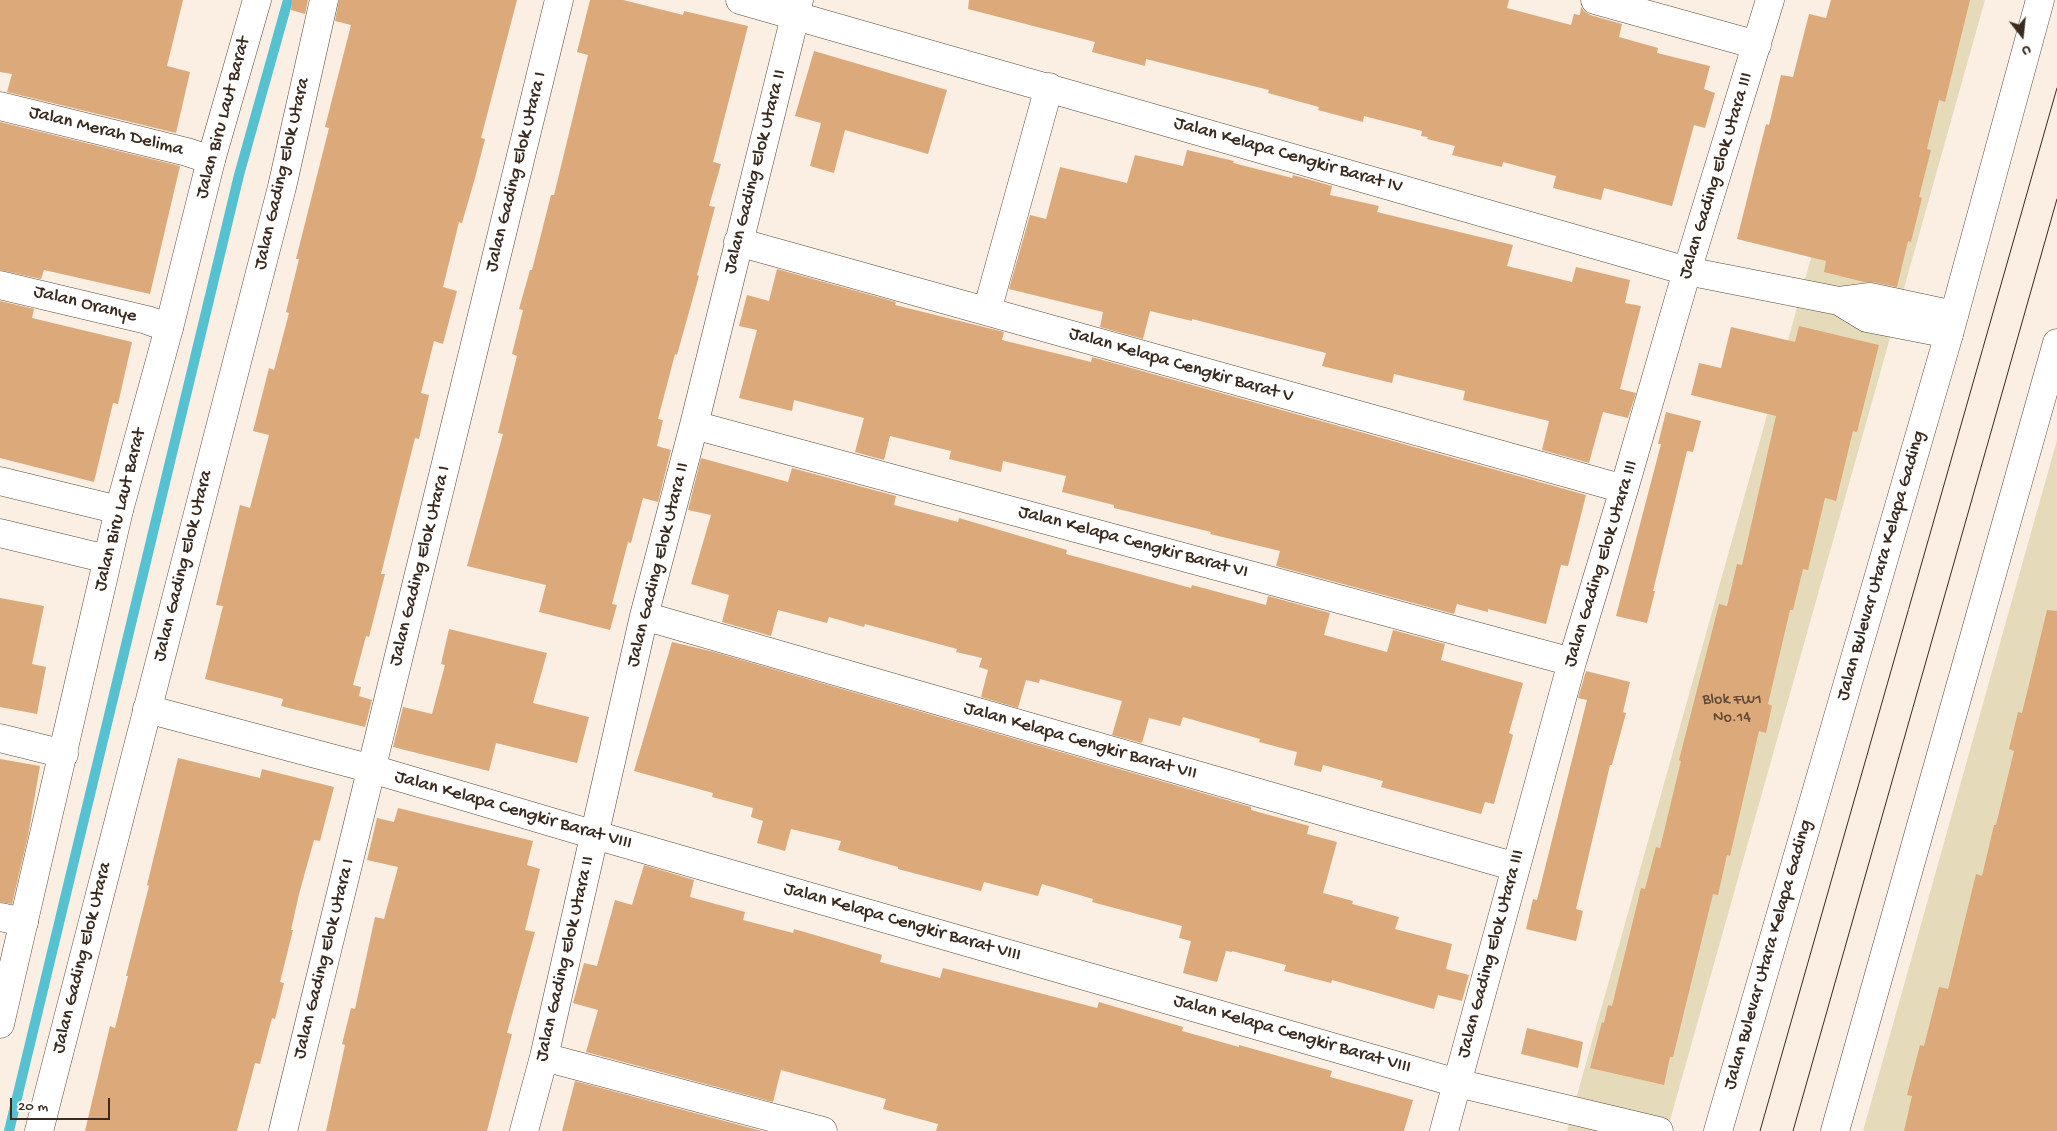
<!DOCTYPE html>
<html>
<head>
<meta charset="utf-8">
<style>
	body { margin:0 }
	#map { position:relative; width:2057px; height:1131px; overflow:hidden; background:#faefe2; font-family:"Gochi Hand",sans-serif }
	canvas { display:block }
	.north { position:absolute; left:1997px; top:10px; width:50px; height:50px; -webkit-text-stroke:4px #fff; paint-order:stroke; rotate:164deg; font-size:14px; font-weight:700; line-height:20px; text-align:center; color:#3b2a1e }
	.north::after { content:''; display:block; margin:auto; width:18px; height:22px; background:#3b2a1e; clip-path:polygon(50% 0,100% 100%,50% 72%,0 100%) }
	.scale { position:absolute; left:10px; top:1098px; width:100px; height:22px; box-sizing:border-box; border:2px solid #3b2a1e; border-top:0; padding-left:6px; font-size:15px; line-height:18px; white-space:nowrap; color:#3b2a1e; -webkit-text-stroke:4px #fff; paint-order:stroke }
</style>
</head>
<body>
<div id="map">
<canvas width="2057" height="1131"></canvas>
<div class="north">U</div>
<div class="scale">20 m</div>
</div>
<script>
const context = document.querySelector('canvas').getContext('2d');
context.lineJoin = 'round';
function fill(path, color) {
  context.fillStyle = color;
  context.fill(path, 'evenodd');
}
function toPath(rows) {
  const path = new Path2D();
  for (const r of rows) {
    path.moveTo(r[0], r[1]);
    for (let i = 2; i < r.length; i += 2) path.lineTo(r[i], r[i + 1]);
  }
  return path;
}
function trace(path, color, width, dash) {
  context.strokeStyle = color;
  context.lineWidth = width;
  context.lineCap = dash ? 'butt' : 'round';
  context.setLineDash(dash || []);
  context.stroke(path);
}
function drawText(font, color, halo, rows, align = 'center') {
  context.font = font + ' "Gochi Hand",sans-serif';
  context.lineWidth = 4.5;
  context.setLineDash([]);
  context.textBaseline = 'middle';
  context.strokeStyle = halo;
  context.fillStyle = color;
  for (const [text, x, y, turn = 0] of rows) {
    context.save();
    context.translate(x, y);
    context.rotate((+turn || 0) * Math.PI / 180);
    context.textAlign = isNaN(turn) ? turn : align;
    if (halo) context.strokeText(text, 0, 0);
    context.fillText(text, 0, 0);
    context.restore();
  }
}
fill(toPath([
	[1883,0,1985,0,1667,1131,1567,1131],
	[2057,440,2057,906,1995,1131,1863,1131]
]), '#e5dbba');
trace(toPath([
	[9,1131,239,175,288,0]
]), '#56c1d0', 10);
fill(toPath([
	[0,0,183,0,167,66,190,72,176,133,7,92,12,74,0,72],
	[292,0,308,0,305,14,291,10],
	[339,0,517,0,481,138,485,139,475,178,462,223,459,222,443,287,457,291,443,344,434,341,421,393,429,395,419,439,415,438,381,574,385,574,369,637,366,636,353,685,361,687,359,696,372,700,365,727,281,706,283,699,205,679,223,606,216,605,240,505,250,508,269,435,253,431,269,368,274,370,289,313,286,312,299,259,296,259,329,128,325,127,351,25,335,21],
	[590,0,623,0,683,15,684,11,748,26,713,162,721,164,709,206,715,207,697,275,699,276,677,355,675,354,658,419,663,420,657,446,671,450,658,502,643,498,631,543,628,542,612,604,617,605,610,630,539,612,546,585,467,566,503,434,498,433,517,356,512,354,523,310,519,309,530,270,532,270,551,195,554,195,588,55,577,52],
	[969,0,1509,0,1507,8,1571,25,1574,14,1580,15,1581,7,1584,11,1590,15,1622,24,1619,37,1658,48,1657,53,1710,66,1704,89,1715,93,1705,128,1694,125,1672,206,1604,188,1601,200,1553,188,1556,176,1503,162,1502,167,1452,155,1455,146,1427,139,1428,137,1421,136,1422,131,1364,116,1363,122,1318,110,1319,107,1268,93,1269,90,1146,59,1145,66,1092,52,1095,42,968,9],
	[1831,0,1970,0,1945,102,1939,100,1927,149,1931,150,1919,197,1922,198,1911,242,1908,241,1897,287,1873,282,1864,282,1824,272,1826,261,1737,239,1766,124,1769,125,1781,75,1793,77,1809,14,1826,18],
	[814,51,947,90,928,154,845,130,834,173,810,166,821,123,795,116],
	[0,122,180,166,150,294,44,270,41,279,0,270],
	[1187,150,1234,161,1233,163,1292,178,1293,175,1332,186,1330,195,1379,206,1377,212,1513,245,1507,266,1572,282,1576,267,1630,280,1625,303,1641,306,1620,389,1636,393,1628,418,1603,412,1589,463,1542,450,1549,421,1463,400,1465,391,1394,374,1392,383,1322,366,1326,353,1192,319,1192,321,1150,311,1143,339,1100,327,1103,312,1009,289,1030,215,1046,219,1060,167,1127,183,1135,155,1183,166],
	[777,269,896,302,895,305,1004,332,1002,340,1091,362,1092,357,1586,495,1568,566,1561,565,1546,624,1488,609,1488,612,1457,604,1454,614,1276,566,1280,551,1210,534,1211,532,1114,508,1114,505,1062,492,1066,476,1003,461,1001,472,949,459,951,451,890,436,884,460,855,452,864,418,794,400,792,411,739,398,757,330,739,326,747,295,769,301],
	[0,301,34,309,32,318,132,342,118,404,113,403,94,482,0,458],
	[1799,326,1879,345,1857,432,1853,431,1836,501,1825,498,1808,570,1803,569,1793,610,1790,610,1768,704,1772,706,1766,733,1759,731,1730,856,1727,855,1718,895,1713,894,1673,1057,1670,1057,1664,1085,1590,1068,1602,1022,1604,1023,1608,1005,1612,1006,1641,888,1645,889,1656,847,1660,848,1681,761,1679,760,1719,604,1727,606,1737,564,1742,565,1776,416,1691,395,1699,363,1721,368,1731,327,1795,342],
	[1666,412,1701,421,1693,452,1687,451,1653,591,1655,591,1647,623,1616,616,1661,444,1658,444],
	[701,458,788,482,792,468,896,496,894,505,958,522,959,518,1067,550,1066,554,1191,588,1192,585,1266,605,1268,596,1330,613,1324,635,1387,652,1393,630,1445,644,1441,660,1523,683,1509,733,1513,735,1494,804,1485,802,1481,814,1381,787,1383,781,1323,765,1321,772,1294,765,1297,752,1259,742,1260,739,1183,717,1180,726,1149,718,1142,743,1112,735,1122,701,1040,679,1039,683,1026,680,1018,708,981,697,988,670,979,667,982,658,956,652,957,649,865,624,864,627,829,617,827,623,778,610,771,636,722,622,729,595,691,584,711,515,688,510],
	[0,598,44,606,32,664,46,667,37,714,0,707],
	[2047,610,2057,611,2057,1131,1904,1131,1912,1096,1907,1095,1920,1045,1924,1046,1939,987,1948,989,1976,874,1982,876,1994,825,1996,825,2014,751,2009,749,2018,712,2022,713],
	[449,629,547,653,533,703,589,717,577,763,496,743,489,771,393,747,403,707,432,714,445,665,441,664],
	[672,642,714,652,1251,807,1251,810,1309,826,1307,834,1337,842,1323,893,1353,901,1352,904,1399,917,1395,929,1452,944,1446,969,1469,975,1462,1001,1438,995,1434,1009,1332,980,1331,983,1284,971,1286,965,1232,951,1232,952,1226,951,1217,982,1183,973,1191,941,1179,938,1182,926,1092,902,1093,899,1042,884,1038,896,984,882,981,891,898,869,898,867,838,850,841,841,791,829,785,851,757,843,763,821,751,817,753,808,712,797,713,793,634,771],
	[1586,671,1630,682,1623,712,1626,713,1612,765,1610,765,1576,909,1583,911,1576,941,1526,929,1533,899,1537,900,1587,700,1578,698],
	[178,758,260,778,262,769,334,787,320,841,314,840,299,894,291,930,293,930,280,982,284,983,275,1019,272,1018,260,1064,255,1063,237,1131,85,1131,110,1026,115,1028,128,976,126,976,149,886,147,885],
	[0,759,40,766,28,836,12,904,0,902],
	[398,808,533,841,527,865,540,869,525,930,535,932,507,1033,512,1034,487,1131,326,1131,345,1045,342,1044,351,1008,355,1009,375,917,384,919,398,867,367,860,377,818,394,822],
	[644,865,694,880,690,897,745,912,743,920,793,933,794,929,832,940,882,955,880,962,940,978,943,968,1097,1008,1099,1002,1183,1027,1182,1031,1239,1047,1239,1045,1332,1071,1330,1077,1413,1100,1404,1131,936,1131,938,1124,883,1109,886,1099,781,1070,773,1102,586,1052,598,1010,573,1003,584,963,597,966,615,900,632,905],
	[1527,1028,1583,1042,1578,1068,1521,1054],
	[575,1081,762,1131,562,1131]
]), '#dca97b');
const street = toPath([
	[740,0,1687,271,1839,301,1870,297,1954,315],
	[1595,0,1757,45],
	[0,106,187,152,211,160],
	[738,242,1624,489],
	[0,285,147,320,169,328],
	[1839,301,1867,318,1949,334],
	[987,311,1049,87],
	[694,425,1572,662],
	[0,481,119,510],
	[0,533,107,559],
	[644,616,1516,867],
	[147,709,372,769,595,835,1457,1083,1659,1131],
	[0,738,64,754],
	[0,917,24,922],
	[544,1057,823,1131],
	[283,1131,559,0],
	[524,1131,544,1057,644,616,694,425,799,0],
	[1444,1131,1572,662,1624,489,1687,271,1770,0]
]);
const secondary = toPath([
	[0,1024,119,510,169,328,211,160,257,0],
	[39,1131,282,187,324,0],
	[1718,1131,1949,334,2040,0],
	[1835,1131,2057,343]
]);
trace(street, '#58483b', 29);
trace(secondary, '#58483b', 29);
trace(street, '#fff', 28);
trace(secondary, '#fff', 28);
trace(toPath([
	[1760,1131,2057,88],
	[1793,1131,2057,199]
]), '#3b2a1e', 1);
drawText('16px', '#634a35', null, [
	["Blok FW1",1732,701],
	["No.14",1732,719]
]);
drawText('19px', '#3b2a1e', '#fff', [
	["Jalan Biru Laut Barat",224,118,-75],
	["Jalan Merah Delima",106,132,14],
	["Jalan Kelapa Cengkir Barat IV",1288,156,16],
	["Jalan Gading Elok Utara I",517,172,-76],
	["Jalan Gading Elok Utara II",756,172,-76],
	["Jalan Gading Elok Utara",283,174,-77],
	["Jalan Gading Elok Utara III",1717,176,-73],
	["Jalan Oranye",85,305,14],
	["Jalan Kelapa Cengkir Barat V",1181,366,16],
	["Jalan Biru Laut Barat",121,510,-76],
	["Jalan Kelapa Cengkir Barat VI",1133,543,15],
	["Jalan Gading Elok Utara III",1602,564,-73],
	["Jalan Gading Elok Utara II",659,565,-76],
	["Jalan Gading Elok Utara",184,566,-76],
	["Jalan Gading Elok Utara I",421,566,-76],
	["Jalan Bulevar Utara Kelapa Gading",1882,566,-74],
	["Jalan Kelapa Cengkir Barat VII",1080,742,16],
	["Jalan Kelapa Cengkir Barat VIII",513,811,16],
	["Jalan Kelapa Cengkir Barat VIII",902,923,16],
	["Jalan Gading Elok Utara III",1492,954,-75],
	["Jalan Bulevar Utara Kelapa Gading",1769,955,-74],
	["Jalan Gading Elok Utara",83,958,-76],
	["Jalan Gading Elok Utara I",325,959,-76],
	["Jalan Gading Elok Utara II",566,959,-77],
	["Jalan Kelapa Cengkir Barat VIII",1292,1035,16]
]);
</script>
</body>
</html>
